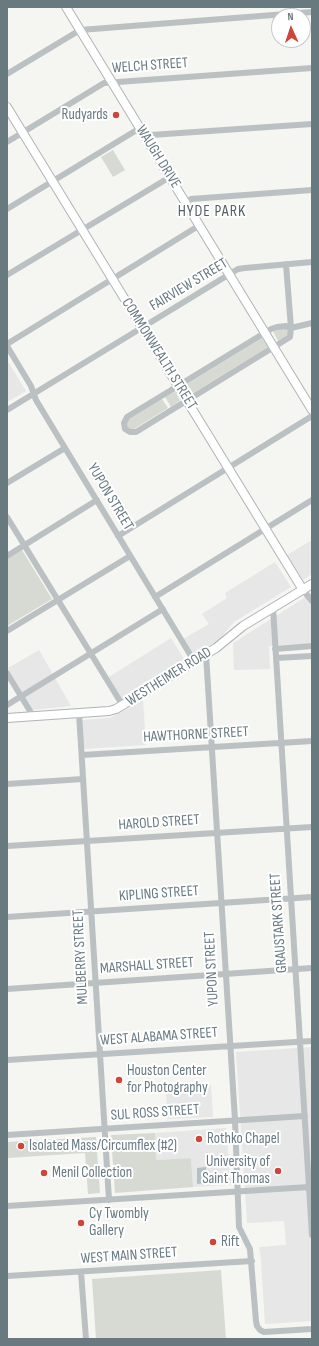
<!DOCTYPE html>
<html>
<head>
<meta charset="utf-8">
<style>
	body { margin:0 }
	#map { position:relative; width:319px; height:1346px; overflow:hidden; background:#f5f5f2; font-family:"Sofia Sans Condensed",sans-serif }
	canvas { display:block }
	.frame { position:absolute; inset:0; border:8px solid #687980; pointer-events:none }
	.north { position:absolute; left:271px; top:8px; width:40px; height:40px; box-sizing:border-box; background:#fff; border:1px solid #c3c9cc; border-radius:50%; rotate:357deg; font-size:11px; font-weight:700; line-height:16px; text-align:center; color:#687980 }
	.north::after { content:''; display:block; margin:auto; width:14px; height:18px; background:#ce4639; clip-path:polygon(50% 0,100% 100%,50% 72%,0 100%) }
</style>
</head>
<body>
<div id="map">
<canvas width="319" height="1346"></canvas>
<div class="frame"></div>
<div class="north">N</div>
</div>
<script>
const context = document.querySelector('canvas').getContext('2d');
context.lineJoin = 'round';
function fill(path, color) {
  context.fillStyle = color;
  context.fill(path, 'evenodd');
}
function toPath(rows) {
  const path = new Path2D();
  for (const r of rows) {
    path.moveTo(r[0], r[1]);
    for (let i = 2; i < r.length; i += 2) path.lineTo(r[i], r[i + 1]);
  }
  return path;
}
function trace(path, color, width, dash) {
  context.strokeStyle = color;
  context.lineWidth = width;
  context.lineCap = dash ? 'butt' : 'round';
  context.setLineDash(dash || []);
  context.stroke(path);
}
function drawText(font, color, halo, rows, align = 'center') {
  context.font = font + ' "Sofia Sans Condensed",sans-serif';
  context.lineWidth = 4;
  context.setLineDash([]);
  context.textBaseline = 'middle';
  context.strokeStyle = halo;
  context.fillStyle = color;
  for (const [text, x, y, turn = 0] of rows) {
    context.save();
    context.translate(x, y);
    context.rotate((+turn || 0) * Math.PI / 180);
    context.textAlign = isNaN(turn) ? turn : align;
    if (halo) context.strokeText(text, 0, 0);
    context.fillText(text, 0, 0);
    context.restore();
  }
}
fill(toPath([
	[7,360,26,391,7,402],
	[312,540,312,574,303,580,287,555],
	[275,562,291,587,234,622,219,640,193,655,183,639,209,624,202,614,227,598,225,593],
	[312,593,312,643,269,646,270,669,234,670,233,643],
	[171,638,184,659,123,701,109,677],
	[39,650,71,706,32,710,8,668],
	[143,700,146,745,83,749,81,720,110,718],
	[312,1047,312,1321,265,1324,261,1260,259,1247,286,1245,284,1221,247,1223,236,1052],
	[211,1085,213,1117,167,1119,166,1087],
	[226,1128,231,1185,193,1187,191,1158,156,1160,155,1133]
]), '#e6e7e6');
fill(toPath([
	[113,150,125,170,113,177,101,157],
	[286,327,288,330,288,335,278,341,273,331],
	[262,338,268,347,193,393,187,384],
	[175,391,180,401,171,407,165,397],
	[162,399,168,408,134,429,128,429,126,423,128,420],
	[22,550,52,599,7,626,7,559],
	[155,1133,156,1160,191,1158,193,1187,115,1193,111,1135],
	[96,1137,100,1193,88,1194,85,1153,7,1158,7,1142],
	[221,1270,226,1339,96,1339,92,1279]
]), '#d6dad2');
fill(toPath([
	[206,1167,206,1183,197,1184,197,1168]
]), '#b3c1c2');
const major = toPath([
	[66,7,312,410],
	[7,107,303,590],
	[7,718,109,711,116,709,216,648,243,626,312,584]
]);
trace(major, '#afb4b6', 10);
trace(toPath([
	[7,74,80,30,312,12],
	[145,137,151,135,312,124],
	[7,142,104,83,312,68],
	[186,203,191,199,312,190],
	[7,209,140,128],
	[286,264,291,328,290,337,136,432,130,432,125,429,124,423,127,417,271,329,277,327,286,326,291,328,312,323],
	[7,275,170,177],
	[7,344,200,225],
	[7,346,31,386,36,400,194,661],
	[7,410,238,269,245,268,312,262],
	[7,483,65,448],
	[7,517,123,706],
	[118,536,312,416],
	[7,556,97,500],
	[303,590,312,601],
	[155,597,312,500],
	[273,608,312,1235],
	[7,631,130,556],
	[275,649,312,646],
	[206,654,235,1120,239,1227,250,1249,256,1321,257,1326,260,1330,264,1332,312,1329],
	[276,658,312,656],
	[7,673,33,716],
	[7,705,163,609],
	[79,713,109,1200],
	[82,755,312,741],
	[7,784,83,779],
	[7,846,312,827],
	[7,917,312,897],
	[7,989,312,968],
	[7,1060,312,1041],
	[7,1135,305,1116],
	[7,1206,309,1187],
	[81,1272,86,1339],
	[7,1276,252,1261]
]), '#bbc0c2', 6);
trace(major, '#fff', 8);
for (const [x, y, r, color] of [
	[116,115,4,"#ce4639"],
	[119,1080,4,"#ce4639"],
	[199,1139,4,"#ce4639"],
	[21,1146,4,"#ce4639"],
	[278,1171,4,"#ce4639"],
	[44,1173,4,"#ce4639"],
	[81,1223,4,"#ce4639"],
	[213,1242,4,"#ce4639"]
]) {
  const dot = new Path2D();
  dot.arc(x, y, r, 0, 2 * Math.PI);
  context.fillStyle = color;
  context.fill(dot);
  trace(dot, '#fff', 1.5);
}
drawText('15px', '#687980', '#fff', [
	["WELCH STREET",150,66,-4],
	["WAUGH DRIVE",158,157,58],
	["FAIRVIEW STREET",189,285,-31],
	["COMMONWEALTH STREET",159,354,58],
	["YUPON STREET",110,497,59],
	["WESTHEIMER ROAD",169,677,-32],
	["HAWTHORNE STREET",196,735,-3],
	["HAROLD STREET",159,823,-4],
	["KIPLING STREET",159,894,-4],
	["GRAUSTARK STREET",279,923,-94],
	["MULBERRY STREET",81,957,-93],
	["MARSHALL STREET",147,966,-4],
	["YUPON STREET",212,969,-93],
	["WEST ALABAMA STREET",159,1037,-4],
	["SUL ROSS STREET",155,1113,-4],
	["WEST MAIN STREET",129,1256,-4]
]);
drawText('15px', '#687980', '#fff', [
	["Rudyards",108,115,"right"],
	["Houston Center",127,1071],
	["for Photography",127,1088],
	["Rothko Chapel",207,1139],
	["Isolated Mass/Circumflex (#2)",29,1146],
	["University of",270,1162,"right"],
	["Saint Thomas",270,1179,"right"],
	["Menil Collection",52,1173],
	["Cy Twombly",89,1214],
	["Gallery",89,1231],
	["Rift",221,1242]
], 'left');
context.letterSpacing = '1px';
drawText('16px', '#556166', '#fff', [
	["HYDE PARK",212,212]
]);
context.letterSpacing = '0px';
</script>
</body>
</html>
